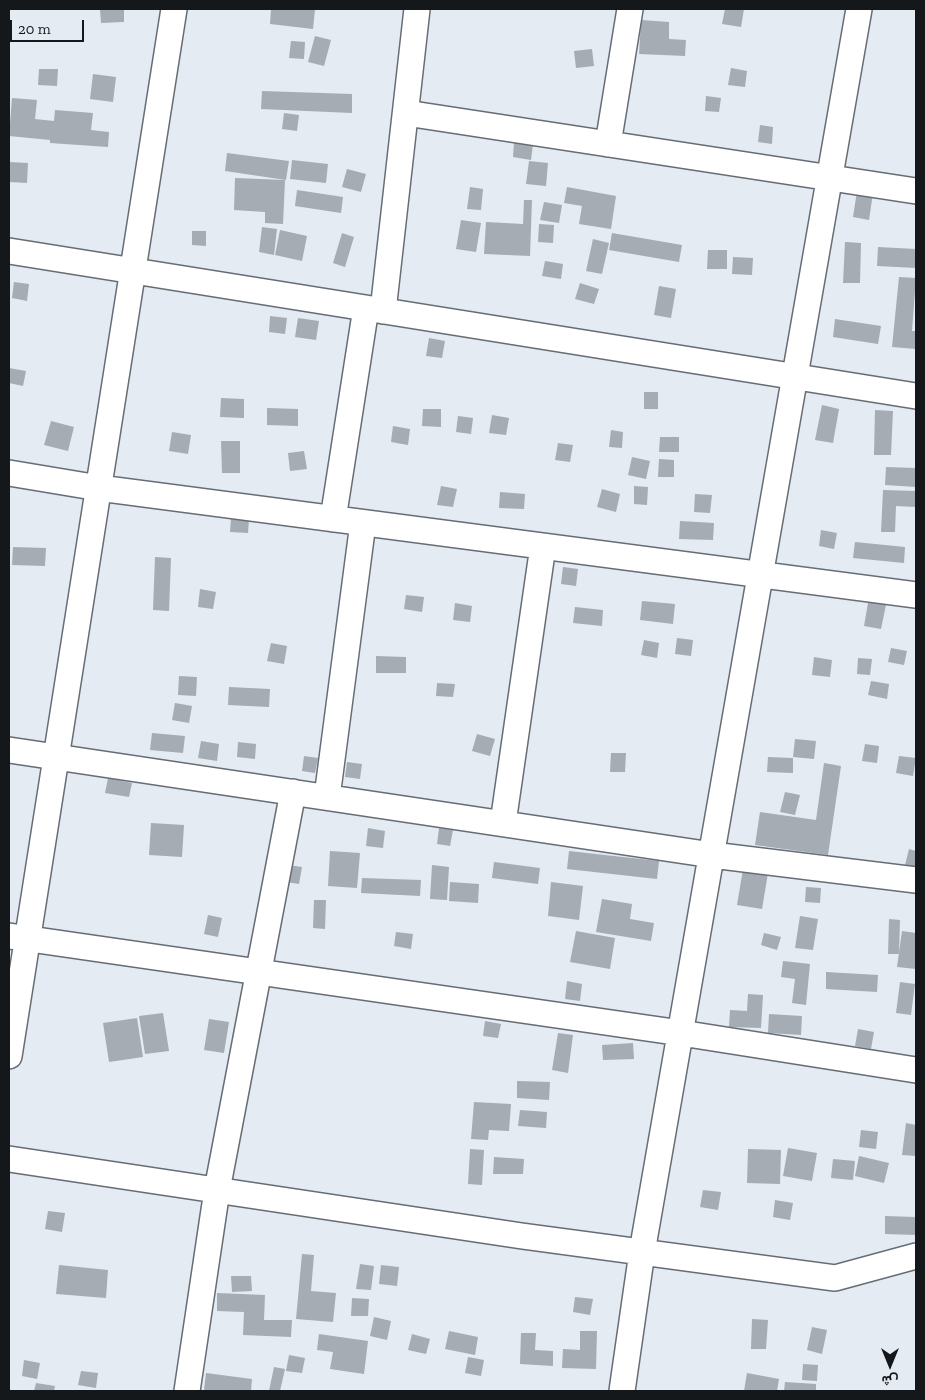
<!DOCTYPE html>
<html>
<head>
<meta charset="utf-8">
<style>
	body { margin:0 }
	#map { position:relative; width:925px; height:1400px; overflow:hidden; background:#e4ebf2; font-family:"Zilla Slab",Vazirmatn,serif }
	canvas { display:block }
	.frame { position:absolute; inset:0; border:10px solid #15181a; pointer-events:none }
	.north { position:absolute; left:865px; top:1340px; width:50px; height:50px; -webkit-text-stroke:4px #e4ebf2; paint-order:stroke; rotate:180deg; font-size:14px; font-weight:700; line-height:20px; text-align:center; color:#15181a }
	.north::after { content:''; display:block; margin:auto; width:18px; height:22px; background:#15181a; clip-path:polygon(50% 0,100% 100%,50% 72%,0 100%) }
	.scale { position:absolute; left:10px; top:20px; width:74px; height:22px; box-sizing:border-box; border:2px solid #15181a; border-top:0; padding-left:6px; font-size:15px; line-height:18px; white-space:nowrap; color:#15181a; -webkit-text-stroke:4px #e4ebf2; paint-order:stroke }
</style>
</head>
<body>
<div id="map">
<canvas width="925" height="1400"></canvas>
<div class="frame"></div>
<div class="north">ش</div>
<div class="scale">20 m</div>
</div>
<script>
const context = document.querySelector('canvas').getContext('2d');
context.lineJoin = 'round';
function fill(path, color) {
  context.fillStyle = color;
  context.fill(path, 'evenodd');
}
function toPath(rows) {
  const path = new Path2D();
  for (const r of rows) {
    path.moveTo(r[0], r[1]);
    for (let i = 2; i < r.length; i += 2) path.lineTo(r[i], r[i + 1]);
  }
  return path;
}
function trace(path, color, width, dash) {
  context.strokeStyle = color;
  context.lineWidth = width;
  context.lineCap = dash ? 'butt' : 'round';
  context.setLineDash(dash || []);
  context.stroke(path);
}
fill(toPath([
	[100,9,124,9,124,22,101,23],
	[271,9,315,9,313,29,270,24],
	[725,9,744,9,741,27,722,24],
	[641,20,669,22,669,39,686,40,685,56,639,54],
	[315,36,331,40,324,66,308,62],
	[291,41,305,42,304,59,289,58],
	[592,49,594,66,576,68,574,51],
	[731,68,747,71,745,87,728,85],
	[39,69,58,69,57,86,38,85],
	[93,74,116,77,113,102,90,99],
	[262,91,352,94,352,113,261,109],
	[706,96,721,98,719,112,705,111],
	[12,98,37,100,35,119,54,121,55,110,93,113,91,130,109,132,108,147,50,143,50,140,9,136],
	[284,113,299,115,297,131,282,129],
	[760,125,773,127,772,144,758,142],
	[514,142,533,144,531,160,513,157],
	[227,153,289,161,286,180,225,171],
	[292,160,328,164,326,183,290,179],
	[529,161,548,163,546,186,526,184],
	[9,162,28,163,27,183,9,182],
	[347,169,366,174,361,192,342,187],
	[235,178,285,180,283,224,265,223,265,212,234,210],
	[470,187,483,189,481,210,467,209],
	[567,187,616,196,611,229,579,224,582,206,564,203],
	[297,190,343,197,341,213,295,206],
	[857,191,873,193,869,220,853,217],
	[524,200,532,200,530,256,484,254,486,222,523,224],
	[544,202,562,205,559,223,540,220],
	[461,220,481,223,476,252,456,249],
	[539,224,554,225,553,243,538,242],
	[262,227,277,229,274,255,259,252],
	[280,230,307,236,302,261,275,255],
	[192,231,206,231,206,246,192,245],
	[342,233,354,237,345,267,333,263],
	[612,233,682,245,679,262,609,250],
	[593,239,609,243,602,274,586,271],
	[845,242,861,243,860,283,843,283],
	[878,247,916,249,916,268,877,266],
	[708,250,727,250,727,269,707,269],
	[733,257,753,258,752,275,732,274],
	[545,261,563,264,561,279,542,276],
	[899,277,916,278,912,331,916,331,916,349,892,347],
	[14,282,29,284,27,301,12,298],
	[580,283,599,289,594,304,575,299],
	[659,286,676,289,671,318,654,315],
	[270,316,287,318,285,334,269,332],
	[298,318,319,321,316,340,295,337],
	[835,319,881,326,878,344,833,337],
	[429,338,445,341,442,358,426,356],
	[9,368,26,371,23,386,9,383],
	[644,392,658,392,658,409,644,409],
	[221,398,244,399,244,418,220,417],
	[822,405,839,409,833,443,815,440],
	[267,408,298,409,298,426,267,425],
	[423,409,441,409,441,427,422,426],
	[875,410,893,411,891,455,874,455],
	[492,415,509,418,506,435,489,433],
	[458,416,473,418,471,434,456,432],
	[51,421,74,427,68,451,44,445],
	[393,426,410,429,408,445,391,442],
	[611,430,623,432,622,448,609,447],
	[172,432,191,435,188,454,169,451],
	[660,437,679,437,679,452,659,452],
	[221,441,240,441,240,473,222,473],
	[558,443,573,445,570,462,555,460],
	[304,451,307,469,290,471,288,453],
	[632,457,650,461,646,479,628,475],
	[659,459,674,460,674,477,658,477],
	[886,467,916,468,916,487,885,485],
	[441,486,457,489,453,507,437,505],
	[634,486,648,487,647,505,634,504],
	[602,489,620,494,616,512,597,507],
	[883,490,916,491,915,507,896,506,895,532,881,532],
	[500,492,525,494,524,509,499,508],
	[695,494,712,495,710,513,694,512],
	[231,518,249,519,248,533,230,532],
	[680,521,714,523,713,540,679,539],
	[821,530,837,533,834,549,819,546],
	[855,542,905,547,904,563,853,558],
	[13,547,46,548,45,566,12,565],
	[155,557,171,558,169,611,153,610],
	[563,567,578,569,576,586,561,584],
	[200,589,216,592,213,609,198,607],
	[406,595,424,597,422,612,404,609],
	[869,597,887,600,881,629,864,626],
	[642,601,675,604,673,624,640,620],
	[455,603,472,606,470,622,453,620],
	[575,607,603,610,602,626,573,623],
	[677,638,693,640,691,656,675,654],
	[644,640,659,643,657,658,641,655],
	[271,643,287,646,284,664,267,661],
	[891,648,907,651,904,665,888,662],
	[376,656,406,657,406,673,376,673],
	[814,657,832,660,830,677,812,675],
	[858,658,872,659,870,675,857,674],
	[179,676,197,677,196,696,178,695],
	[871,681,889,684,887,699,868,695],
	[437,683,455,684,453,697,436,696],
	[229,687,270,689,269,707,228,705],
	[175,703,192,706,189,723,172,720],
	[152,733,185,736,183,753,150,750],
	[477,734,495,739,490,756,472,751],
	[795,739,816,741,814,759,793,757],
	[201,741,219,744,217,761,198,758],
	[238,742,256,744,255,759,237,757],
	[865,744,879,746,877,763,862,761],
	[611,753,626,753,625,772,610,772],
	[304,756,318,758,315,773,302,771],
	[899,756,916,758,913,776,896,773],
	[768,757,793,758,793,773,767,772],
	[347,762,362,764,360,779,345,777],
	[824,763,841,766,828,855,755,845,760,812,816,820],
	[108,778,132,783,129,797,105,793],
	[785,792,800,795,795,815,780,812],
	[151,823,184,825,182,857,149,855],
	[368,828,385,831,383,848,366,846],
	[439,828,453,830,450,846,437,844],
	[909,849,916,851,916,867,905,865],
	[330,851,360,853,357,888,328,886],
	[569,851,659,861,657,879,567,869],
	[494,862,540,868,538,884,492,878],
	[288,865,302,867,299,884,286,882],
	[432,865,449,867,447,900,430,899],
	[743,869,768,873,762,909,737,905],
	[362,878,421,880,420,896,361,893],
	[450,882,479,884,478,903,449,901],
	[551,882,583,886,579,920,548,916],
	[806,887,821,888,820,903,805,902],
	[602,899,632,904,630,919,654,923,651,941,596,932],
	[314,900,326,900,325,929,313,928],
	[208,915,222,918,218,937,204,934],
	[800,916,818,919,813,950,795,948],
	[889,919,900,920,899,954,888,954],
	[576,931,615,938,610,969,570,962],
	[902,931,916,933,916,969,897,967],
	[396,932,413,934,411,949,394,946],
	[764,933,781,937,777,950,761,945],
	[783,961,810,964,806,1005,792,1003,795,979,781,977],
	[826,972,878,975,877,992,826,989],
	[567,981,582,984,580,1001,565,999],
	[900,982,915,984,911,1015,896,1013],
	[748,994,763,995,761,1028,729,1027,730,1010,747,1011],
	[163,1013,169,1051,145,1054,139,1016],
	[769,1014,802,1016,801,1035,768,1033],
	[137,1018,143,1057,109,1062,103,1023],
	[209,1019,229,1022,224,1053,204,1050],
	[485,1021,501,1024,498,1038,483,1036],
	[858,1029,874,1032,871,1049,855,1046],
	[558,1033,573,1035,568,1073,552,1070],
	[633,1043,634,1059,603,1060,602,1045],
	[517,1081,550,1082,549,1100,517,1098],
	[474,1102,511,1104,509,1131,489,1130,488,1140,471,1139],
	[520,1110,547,1112,546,1128,518,1126],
	[906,1123,916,1125,916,1156,902,1155],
	[861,1130,878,1132,876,1149,859,1147],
	[788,1148,817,1153,812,1181,783,1176],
	[470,1149,484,1150,482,1185,468,1184],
	[748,1149,781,1150,780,1184,747,1183],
	[859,1156,889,1163,884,1183,855,1176],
	[494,1157,524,1159,523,1174,493,1174],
	[833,1159,855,1161,853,1180,831,1178],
	[703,1190,721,1192,718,1210,700,1207],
	[775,1200,793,1203,790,1220,773,1217],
	[48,1211,65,1213,62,1232,45,1229],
	[885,1216,916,1217,916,1235,885,1234],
	[302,1254,314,1255,311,1291,336,1293,333,1322,296,1319],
	[360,1264,374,1266,371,1290,356,1289],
	[59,1265,108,1270,106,1298,56,1294],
	[381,1265,399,1267,397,1286,379,1284],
	[231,1276,251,1276,252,1291,232,1292],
	[217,1293,265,1295,264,1320,292,1320,291,1337,243,1335,244,1312,217,1311],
	[575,1297,593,1299,590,1315,573,1312],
	[352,1298,369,1299,368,1316,351,1316],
	[374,1317,391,1321,387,1340,370,1336],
	[752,1319,768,1320,766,1349,751,1349],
	[812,1327,827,1330,822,1354,807,1350],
	[449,1331,478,1337,475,1355,445,1349],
	[580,1331,597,1331,596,1369,562,1368,563,1349,580,1350],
	[521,1333,536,1333,535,1350,553,1351,553,1366,520,1364],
	[319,1334,368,1341,364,1374,330,1369,333,1352,317,1350],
	[412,1334,430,1339,426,1354,408,1350],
	[289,1355,305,1358,302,1373,286,1371],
	[468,1357,484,1360,481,1376,465,1373],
	[24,1360,40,1363,37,1379,22,1376],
	[803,1364,818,1365,817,1381,802,1380],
	[274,1367,285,1369,280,1391,269,1391],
	[81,1371,98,1373,96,1388,78,1385],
	[206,1373,252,1379,251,1391,204,1390],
	[747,1373,779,1379,777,1391,744,1391],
	[785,1382,816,1384,816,1391,784,1391],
	[36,1383,55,1386,54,1391,34,1391]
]), '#a5acb3');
const minor = toPath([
	[406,113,916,191],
	[608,144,630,9],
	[9,251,916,396],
	[383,311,417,9],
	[9,473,99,488,916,595],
	[333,519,366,308],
	[9,750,712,855,916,880],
	[327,797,363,523],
	[503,823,543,546],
	[9,936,681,1033,916,1070],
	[9,1056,174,9],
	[9,1159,522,1236,835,1278,916,1256],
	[187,1391,217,1190,293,792],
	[622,1391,642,1252,859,9]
]);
trace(minor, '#676d74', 28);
trace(minor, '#fff', 25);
</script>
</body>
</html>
